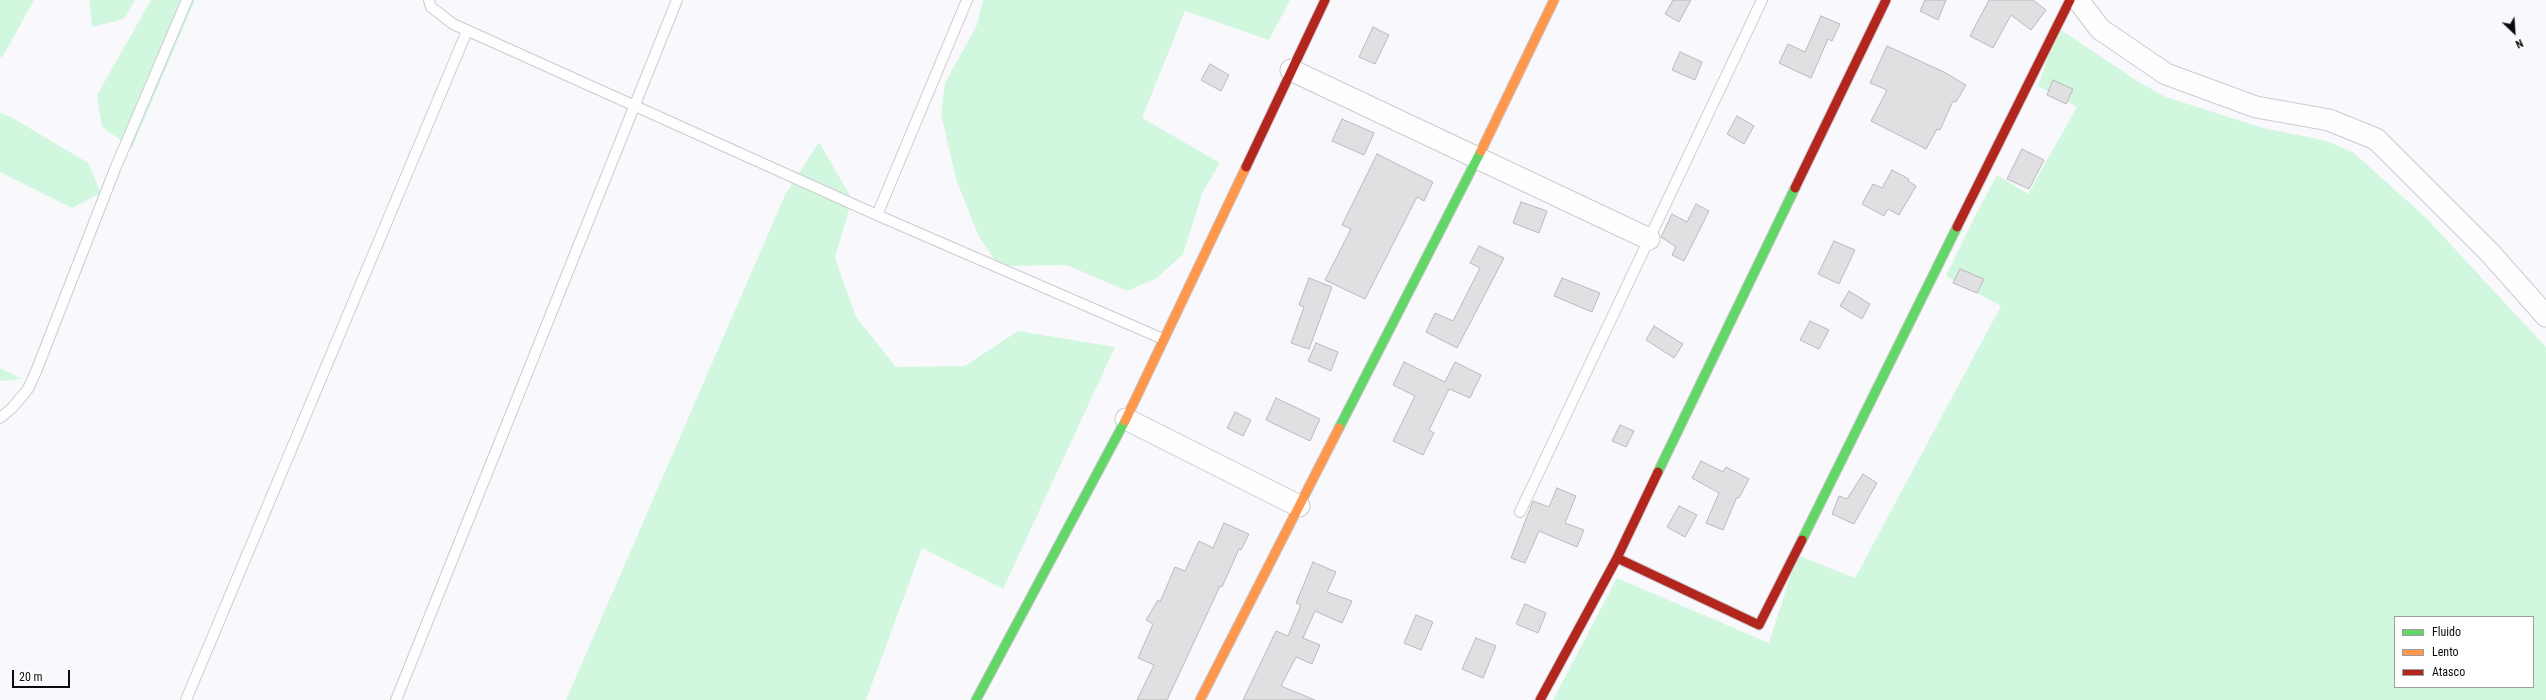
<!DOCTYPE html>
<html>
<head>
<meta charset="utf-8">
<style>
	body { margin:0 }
	#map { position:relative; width:2546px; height:700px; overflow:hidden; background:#f9f8fc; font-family:"Roboto Condensed",sans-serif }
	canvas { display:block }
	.legend { position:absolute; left:2394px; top:616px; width:140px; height:72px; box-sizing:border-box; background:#fff; border:1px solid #9d9d9f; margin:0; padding:5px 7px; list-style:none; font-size:12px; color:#0b0b0e }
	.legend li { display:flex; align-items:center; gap:8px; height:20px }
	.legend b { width:20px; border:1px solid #9d9d9f }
	.north { position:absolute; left:2494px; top:12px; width:40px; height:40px; -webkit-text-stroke:3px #fff; paint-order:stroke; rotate:155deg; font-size:11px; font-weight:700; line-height:16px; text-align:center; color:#0b0b0e }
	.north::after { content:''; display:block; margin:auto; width:14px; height:18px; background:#0b0b0e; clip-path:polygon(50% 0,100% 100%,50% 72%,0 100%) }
	.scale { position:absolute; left:12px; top:670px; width:58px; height:18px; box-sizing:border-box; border:2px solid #0b0b0e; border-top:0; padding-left:5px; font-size:12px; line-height:14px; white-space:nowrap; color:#0b0b0e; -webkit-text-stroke:3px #fff; paint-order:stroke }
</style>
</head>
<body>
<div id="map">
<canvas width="2546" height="700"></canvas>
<ul class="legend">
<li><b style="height:5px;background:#63d668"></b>Fluido</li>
<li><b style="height:5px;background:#ff974d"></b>Lento</li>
<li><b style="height:5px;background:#b3261e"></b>Atasco</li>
</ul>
<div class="north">N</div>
<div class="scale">20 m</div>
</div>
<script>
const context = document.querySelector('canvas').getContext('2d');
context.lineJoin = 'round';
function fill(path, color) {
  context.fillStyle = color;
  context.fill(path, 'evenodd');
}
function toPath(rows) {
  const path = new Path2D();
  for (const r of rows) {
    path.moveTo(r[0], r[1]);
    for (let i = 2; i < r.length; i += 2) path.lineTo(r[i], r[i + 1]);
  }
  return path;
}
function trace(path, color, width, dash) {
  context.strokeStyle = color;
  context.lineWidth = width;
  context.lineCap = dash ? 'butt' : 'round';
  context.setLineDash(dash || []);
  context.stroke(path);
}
fill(toPath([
	[0,0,34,0,3,56,0,58],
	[89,0,135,0,124,19,92,27],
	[151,0,195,0,132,148,102,127,97,95],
	[983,0,1290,0,1269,40,1185,11,1142,118,1220,163,1203,191,1183,254,1157,278,1127,291,1067,265,999,266,979,237,956,179,941,114,945,83,977,25],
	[2058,28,2137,81,2166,97,2263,128,2327,141,2354,153,2426,218,2546,347,2546,700,1553,700,1617,578,1769,643,1797,555,1855,578,2001,306,1946,276,1975,216,1997,175,2028,194,2077,107,2038,86],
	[2395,617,2533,617,2533,687,2395,687],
	[0,113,11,117,88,163,101,193,72,208,0,172],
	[819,142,852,199,835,258,856,317,896,367,965,366,1018,331,1115,347,1003,589,922,548,866,700,566,700,785,195],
	[0,368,22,379,0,381]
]), '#d2f7df');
const building = toPath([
	[1673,0,1691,0,1679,22,1665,14,1673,0],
	[1925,0,1946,0,1938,20,1920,11,1925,0],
	[1989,0,2033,0,2046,10,2031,30,2011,15,1993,48,1970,36,1989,0],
	[1821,16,1840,24,1832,41,1828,39,1811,78,1779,63,1788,44,1805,52,1821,16],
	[1373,27,1389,35,1375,64,1359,57,1373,27],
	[1887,46,1944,72,1966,85,1956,102,1953,101,1940,130,1937,129,1926,149,1871,121,1887,90,1870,83,1887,46],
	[1680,52,1702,62,1695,80,1672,70,1680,52],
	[1210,64,1229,75,1221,91,1201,80,1210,64],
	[2053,80,2073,89,2066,104,2047,95,2053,80],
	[1737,116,1754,126,1744,144,1727,134,1737,116],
	[1342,119,1374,133,1364,155,1332,141,1342,119],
	[2022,149,2044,160,2029,189,2007,179,2022,149],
	[1377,154,1433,182,1424,201,1417,197,1365,299,1325,280,1351,229,1342,225,1377,154],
	[1892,170,1909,179,1908,181,1916,186,1899,215,1888,209,1884,216,1862,204,1873,184,1882,188,1892,170],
	[1521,202,1547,211,1539,233,1513,223,1521,202],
	[1696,204,1709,211,1684,261,1672,255,1676,247,1661,237,1672,214,1687,222,1696,204],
	[1834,241,1855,250,1839,284,1818,274,1834,241],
	[1479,246,1504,258,1457,348,1426,332,1435,313,1453,321,1480,268,1470,263,1479,246],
	[1960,269,1984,279,1977,293,1953,283,1960,269],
	[1309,278,1332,287,1309,349,1291,343,1304,307,1299,305,1309,278],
	[1562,278,1600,293,1592,312,1554,296,1562,278],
	[1849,291,1870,304,1862,319,1840,306,1849,291],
	[1810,321,1829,330,1819,349,1800,340,1810,321],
	[1654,326,1683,344,1674,358,1646,340,1654,326],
	[1316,343,1338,352,1331,371,1308,361,1316,343],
	[1404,362,1445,382,1455,362,1481,375,1470,398,1449,389,1429,430,1434,433,1423,455,1393,441,1415,396,1393,385,1404,362],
	[1276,398,1320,419,1310,441,1266,420,1276,398],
	[1235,412,1251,420,1243,436,1227,428,1235,412],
	[1620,425,1634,431,1626,447,1612,441,1620,425],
	[1701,461,1723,472,1726,467,1749,479,1739,498,1737,497,1723,530,1706,523,1719,493,1692,478,1701,461],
	[1863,474,1877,483,1854,524,1832,514,1839,496,1847,499,1863,474],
	[1557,488,1576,496,1565,523,1584,530,1577,547,1539,531,1525,563,1511,558,1533,501,1549,507,1557,488],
	[1679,506,1697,515,1685,537,1667,527,1679,506],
	[1224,523,1249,534,1241,550,1239,549,1222,587,1220,586,1167,700,1137,700,1154,665,1138,658,1153,624,1146,620,1158,600,1160,602,1175,567,1185,571,1199,541,1213,548,1224,523],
	[1313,562,1336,572,1327,592,1352,601,1342,623,1315,611,1303,638,1320,645,1312,664,1296,657,1281,686,1315,700,1243,700,1276,631,1288,636,1301,605,1296,603,1313,562],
	[1525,604,1546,613,1538,633,1516,624,1525,604],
	[1416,615,1433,622,1421,650,1404,643,1416,615],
	[1476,638,1496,646,1483,678,1462,669,1476,638]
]);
fill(building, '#e0dfe2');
trace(building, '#bab9bc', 1);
const lane = toPath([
	[429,0,431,7,453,24,877,215,1163,339],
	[877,215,967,0],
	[0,418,12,408,28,389,37,369,115,169,187,0],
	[1520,512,1762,0],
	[186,700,467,31],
	[396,700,677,0]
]);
const street = toPath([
	[2078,0,2100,29,2166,74,2256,107,2329,120,2376,139,2491,254,2546,316],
	[1291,70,1649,239],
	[1126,419,1299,506]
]);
const fast = toPath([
	[1339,428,1481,151],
	[1658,472,1795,188],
	[1802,540,1957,227],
	[976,700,1125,421]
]);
const slow = toPath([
	[1481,151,1554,0],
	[1125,421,1246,167],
	[1200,700,1339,428]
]);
const jam = toPath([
	[1246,167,1325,0],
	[1795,188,1886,0],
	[1957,227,2070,0],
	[1617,558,1759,625,1802,540],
	[1540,700,1617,558,1658,472]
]);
trace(lane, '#cccbcf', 12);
trace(street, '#cccbcf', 23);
trace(fast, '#cccbcf', 11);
trace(slow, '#cccbcf', 11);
trace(jam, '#cccbcf', 11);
trace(lane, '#fefeff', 10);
trace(street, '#fefeff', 21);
trace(fast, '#63d668', 9);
trace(slow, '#ff974d', 9);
trace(jam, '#b3261e', 9);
</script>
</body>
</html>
